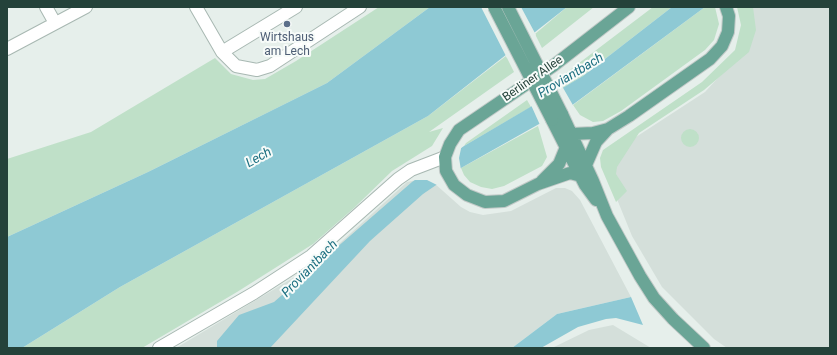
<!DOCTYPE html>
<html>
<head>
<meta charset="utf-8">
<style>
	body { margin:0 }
	#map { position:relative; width:837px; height:355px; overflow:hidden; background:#e6efeb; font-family:Roboto,sans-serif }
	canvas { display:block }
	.frame { position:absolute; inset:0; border:8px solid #24423a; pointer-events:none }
</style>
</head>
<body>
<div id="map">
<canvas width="837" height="355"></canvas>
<div class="frame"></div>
</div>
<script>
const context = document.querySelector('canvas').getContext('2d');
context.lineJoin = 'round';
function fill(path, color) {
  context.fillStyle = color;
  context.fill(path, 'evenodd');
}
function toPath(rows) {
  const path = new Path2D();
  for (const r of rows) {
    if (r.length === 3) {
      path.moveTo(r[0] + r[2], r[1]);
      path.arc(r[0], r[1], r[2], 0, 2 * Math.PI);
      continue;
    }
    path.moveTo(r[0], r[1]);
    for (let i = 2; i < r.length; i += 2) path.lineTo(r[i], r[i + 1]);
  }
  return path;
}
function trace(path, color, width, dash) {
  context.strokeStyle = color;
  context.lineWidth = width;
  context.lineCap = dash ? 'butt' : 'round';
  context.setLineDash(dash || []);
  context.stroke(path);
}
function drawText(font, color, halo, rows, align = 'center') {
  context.font = font + ' Roboto,sans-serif';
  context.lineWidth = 4;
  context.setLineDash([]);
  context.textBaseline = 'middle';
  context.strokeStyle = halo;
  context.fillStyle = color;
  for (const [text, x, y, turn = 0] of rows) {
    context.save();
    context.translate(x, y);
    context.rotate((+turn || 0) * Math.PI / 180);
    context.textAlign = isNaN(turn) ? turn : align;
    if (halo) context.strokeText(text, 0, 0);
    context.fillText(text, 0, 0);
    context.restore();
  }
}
fill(toPath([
	[740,7,830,7,830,348,727,348,714,339,662,287,632,236,610,182,616,150,705,92,739,55,746,26],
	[417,180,434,183,461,207,470,212,483,215,511,211,556,188,565,188,572,191,580,200,631,297,557,314,512,348,176,348,318,263,407,182],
	[613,325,651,348,552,348,589,330]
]), '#d4dfda');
fill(toPath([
	[379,7,430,7,327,83,148,172,7,237,7,159,91,132,215,58,231,74,253,80,265,79,296,61],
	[567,7,594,7,542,48,535,34],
	[653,7,672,7,583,76,563,88,558,79],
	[705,7,715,7,719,24,714,40,705,50,621,111,603,121,593,122,580,115,573,105],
	[737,7,753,7,756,30,749,52,704,90,639,133,617,167,616,174,627,191,616,202,601,167,600,158,603,150,702,82,735,50,741,25],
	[506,56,514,72,429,132,443,128,432,146,392,171,354,208,313,244,237,292,142,348,22,348,120,287,428,116],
	[527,100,531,107,464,146,466,143],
	[538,126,547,157,542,166,504,186,492,189,481,187,470,182,464,175,461,168],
	[690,138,9]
]), '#bfe0c8');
fill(toPath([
	[430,7,567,7,428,116,120,287,22,348,7,348,7,237,148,172,327,83],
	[672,7,705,7,571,106,461,168,423,194,370,241,270,348,217,348,217,341,239,315,274,302,412,182,464,146,583,76],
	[631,297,643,325,616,318,606,319,578,327,541,348,512,348,557,314]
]), '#8ec9d4');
fill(toPath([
	[481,7,521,7,536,35,507,58],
	[562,86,574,107,540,125,531,105],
	[462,144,459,158,461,170,437,185,427,180,412,180]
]), '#e6efeb');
const minor = toPath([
	[46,7,55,23],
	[196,7,222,52,236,66,257,70,270,66,360,7],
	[7,49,86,7],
	[222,52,296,7],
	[159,348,254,293,311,256,398,179,411,170,445,157]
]);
const major = toPath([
	[562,114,593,181,607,216,640,276,654,298,673,319,704,348],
	[552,120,585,185,596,200],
	[571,134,593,133,608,129],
	[586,165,596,142,608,129,629,116,710,59,722,46,728,32,729,16,726,7],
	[581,176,570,173,538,184,504,201,485,202,467,195,454,185,446,171,445,157,450,144,459,130,553,66,629,7],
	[542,181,559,164,566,147]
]);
trace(minor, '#a8b8b2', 14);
trace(major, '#c2cac8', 14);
trace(minor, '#fff', 12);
trace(major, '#6aa596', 12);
const majorBridge = toPath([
	[494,7,552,120],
	[508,7,562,114]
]);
trace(majorBridge, '#c2cac8', 14, []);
trace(majorBridge, '#6aa596', 12);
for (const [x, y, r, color] of [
	[287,24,4,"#5c6f8a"]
]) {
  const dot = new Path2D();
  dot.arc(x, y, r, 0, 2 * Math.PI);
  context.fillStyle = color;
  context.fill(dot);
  trace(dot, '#f7fbf9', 1.5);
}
drawText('12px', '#4e5e75', '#f7fbf9', [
	["Wirtshaus",287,38],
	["am Lech",287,52]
]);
drawText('12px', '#24423a', '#f7fbf9', [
	["Berliner Allee",533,79,-35]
]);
drawText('italic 13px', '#1c6f80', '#f7fbf9', [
	["Proviantbach",571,76,-31],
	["Lech",259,158,-29],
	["Proviantbach",310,269,-46]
]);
</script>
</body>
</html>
